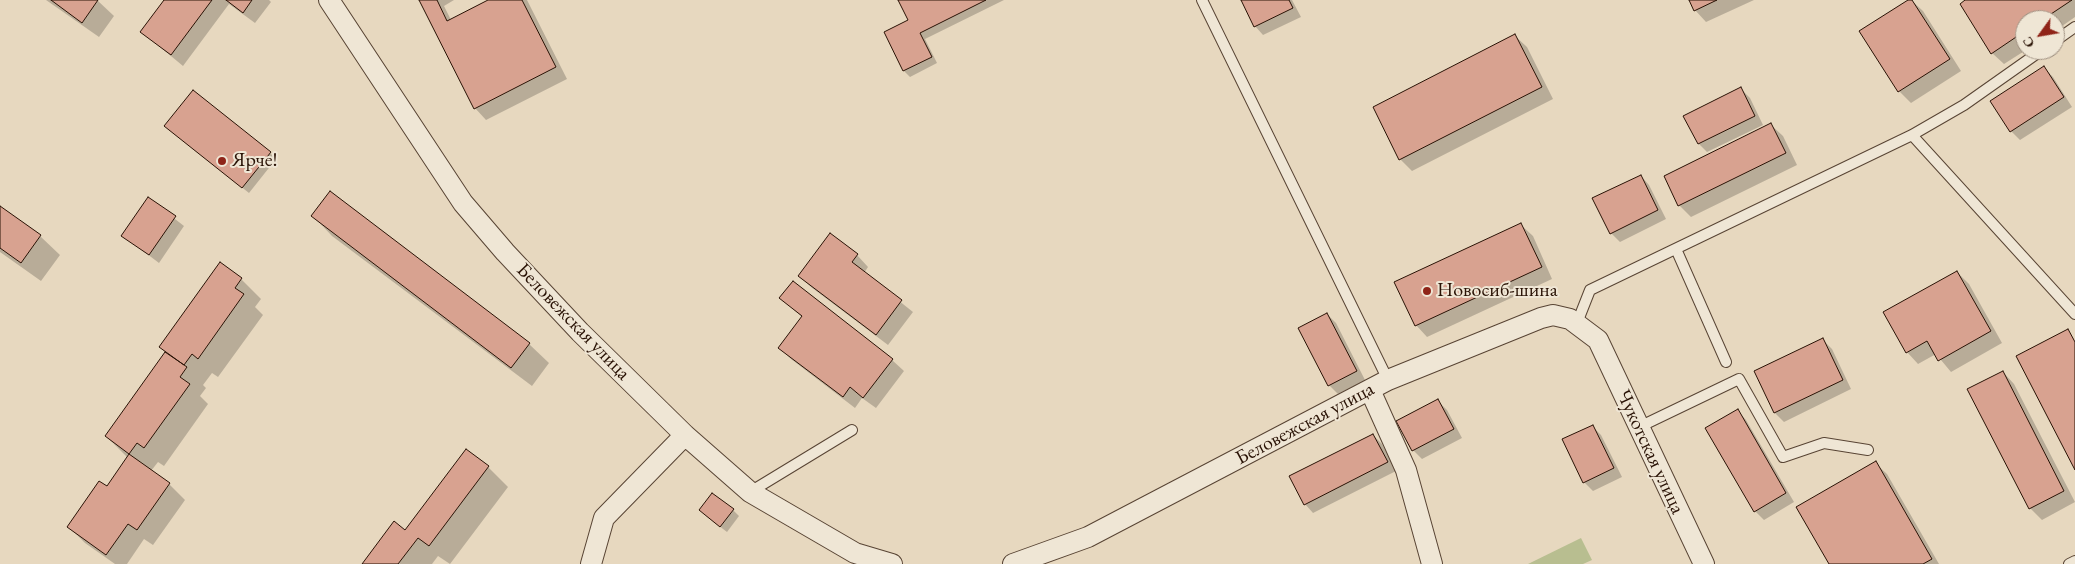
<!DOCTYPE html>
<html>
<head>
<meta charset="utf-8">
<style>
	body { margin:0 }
	#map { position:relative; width:2075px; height:564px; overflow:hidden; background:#e7d8bf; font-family:"EB Garamond",serif }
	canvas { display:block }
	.north { position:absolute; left:2015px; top:10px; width:50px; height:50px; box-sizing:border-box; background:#efe6d5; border:1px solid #a09182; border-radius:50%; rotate:238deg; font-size:14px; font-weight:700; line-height:20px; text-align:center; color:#291205 }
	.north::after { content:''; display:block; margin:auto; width:18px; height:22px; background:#8f2418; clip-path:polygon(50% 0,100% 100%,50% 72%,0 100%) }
</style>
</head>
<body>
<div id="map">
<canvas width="2075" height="564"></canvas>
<div class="north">С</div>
</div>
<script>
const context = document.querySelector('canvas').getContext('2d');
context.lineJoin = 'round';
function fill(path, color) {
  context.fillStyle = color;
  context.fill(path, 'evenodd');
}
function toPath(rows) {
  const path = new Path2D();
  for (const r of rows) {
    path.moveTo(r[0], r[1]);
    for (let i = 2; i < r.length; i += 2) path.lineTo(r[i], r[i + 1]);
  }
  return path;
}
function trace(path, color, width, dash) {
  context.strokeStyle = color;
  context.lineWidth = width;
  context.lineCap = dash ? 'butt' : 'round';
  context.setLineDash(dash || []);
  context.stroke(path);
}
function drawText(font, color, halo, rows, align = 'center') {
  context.font = font + ' "EB Garamond",serif';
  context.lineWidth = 4;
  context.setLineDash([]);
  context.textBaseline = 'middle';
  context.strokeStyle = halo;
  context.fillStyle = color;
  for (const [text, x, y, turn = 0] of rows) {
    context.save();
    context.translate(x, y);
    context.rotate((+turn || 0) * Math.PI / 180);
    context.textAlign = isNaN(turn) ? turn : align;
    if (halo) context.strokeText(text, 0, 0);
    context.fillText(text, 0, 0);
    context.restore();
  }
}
fill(toPath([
	[1581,538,1592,560,1583,564,1528,564]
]), '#b8be90');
fill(toPath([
	[46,0,97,0,114,16,99,37],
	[166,0,269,0,271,2,255,23,229,4,183,66,142,32],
	[420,0,454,0,444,6,451,20,491,0,527,0,567,79,486,120,475,108],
	[900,0,1004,0,925,39,937,63,910,77,904,71,885,33,910,21],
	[1242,0,1292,0,1301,17,1263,35,1255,26],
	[1690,0,1754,0,1706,22,1695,10],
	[1911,0,1923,11,1961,71,1911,103,1899,91,1861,32],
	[1967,0,2075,0,2075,17,2055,31,2055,20,2025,20,2026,50,2004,64,1992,53],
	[1515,36,1527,47,1553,99,1412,171,1400,159],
	[2044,68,2053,77,2072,107,2020,140,2011,131,1992,102],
	[1741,89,1750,98,1763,125,1707,152,1699,144],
	[1771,125,1783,136,1797,165,1691,217,1679,205],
	[172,132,270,153,276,159,249,193],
	[1641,176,1649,185,1666,219,1620,242,1611,233],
	[148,198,184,226,159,263,122,235],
	[0,208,40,236,60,255,41,281,0,252],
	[313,216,529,344,549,363,532,386,332,236],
	[1521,225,1533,236,1552,279,1427,337,1416,325],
	[857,255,868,267,864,273,913,312,888,345,811,287,799,275],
	[1957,272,1969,284,2002,343,1951,372,1936,354,1918,364,1907,352],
	[241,279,261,299,255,307,263,315,218,377,212,373,203,385,206,388,200,396,208,404,164,466,158,462,151,471,169,484,185,500,153,545,144,539,127,564,115,564,85,543,69,527,107,488,128,458,106,436,166,352],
	[793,283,892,360,904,371,876,408,862,398,855,408,791,359,780,348,803,318,781,298],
	[1327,314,1336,323,1365,380,1338,394,1329,385],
	[1823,340,1832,349,1851,389,1784,422,1775,413,1755,372],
	[2003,372,2014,384,2075,502,2042,520,2030,508],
	[1438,401,1447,410,1462,438,1422,459,1413,450,1398,422],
	[1738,411,1746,420,1794,502,1764,520,1755,511],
	[1592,426,1601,435,1622,477,1593,491,1584,482],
	[1373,435,1382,444,1396,471,1313,513,1305,504],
	[467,451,488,467,508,487,450,564,438,556,432,564,363,564,406,532],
	[1875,463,1887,474,1939,564,1831,564],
	[733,510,739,516,727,532,706,516]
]), '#0003');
const building = toPath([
	[51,0,98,0,82,23,51,0],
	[164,0,212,0,171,55,140,32,164,0],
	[226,0,252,0,243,13,226,0],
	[419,0,437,0,447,21,488,0,522,0,556,67,474,109,419,0],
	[898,0,986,0,920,33,932,57,903,71,884,32,908,20,898,0],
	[1241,0,1289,0,1293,8,1254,27,1241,0],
	[1689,0,1717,0,1694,11,1689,0],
	[1908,0,1912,0,1950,59,1898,92,1859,31,1908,0],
	[1965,0,2072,0,2042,20,2025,20,2025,31,1991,54,1960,4,1965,0],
	[1515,34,1542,87,1399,160,1373,107,1515,34],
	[2044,66,2064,97,2010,132,1990,101,2044,66],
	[1741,87,1755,116,1698,144,1683,116,1741,87],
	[193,90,271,152,242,188,164,126,193,90],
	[1771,123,1786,153,1678,206,1664,176,1771,123],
	[1641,175,1658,210,1610,234,1592,198,1641,175],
	[330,191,530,343,511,368,311,216,330,191],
	[148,197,176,216,149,255,121,236,148,197],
	[0,206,41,235,21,263,0,248,0,206],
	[1521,223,1542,267,1415,326,1394,282,1521,223],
	[830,233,858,254,852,262,902,300,876,335,798,276,830,233],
	[220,262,242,278,235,288,244,294,198,359,192,354,184,365,159,347,220,262],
	[1957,271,1991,331,1938,361,1927,341,1906,353,1883,312,1957,271],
	[793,281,893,359,863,398,850,387,843,397,778,348,802,316,779,298,793,281],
	[1327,313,1357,371,1328,386,1298,328,1327,313],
	[2068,329,2075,342,2075,470,2016,356,2068,329],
	[1823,338,1843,380,1774,413,1754,371,1823,338],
	[165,352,187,367,180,377,190,384,144,448,137,443,129,454,105,436,165,352],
	[2003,371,2064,491,2029,509,1967,389,2003,371],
	[1438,399,1454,429,1412,451,1396,421,1438,399],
	[1738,409,1786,493,1754,512,1705,428,1738,409],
	[1593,425,1614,468,1583,483,1562,439,1593,425],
	[1373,434,1388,462,1304,505,1289,476,1373,434],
	[466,449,489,466,429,546,418,538,398,564,362,564,394,521,405,530,466,449],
	[129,454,170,483,137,530,128,524,106,555,67,527,99,481,107,486,129,454],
	[1876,461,1932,559,1923,564,1829,564,1796,507,1876,461],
	[712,493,734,509,720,527,699,510,712,493]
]);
fill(building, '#d8a290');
trace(building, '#291205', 1);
const lane = toPath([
	[1202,0,1388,380],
	[2055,41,2075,27],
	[1912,135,2075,314],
	[1676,249,1726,362],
	[1577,323,1590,290,1912,135,1964,105,2042,50],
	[1637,428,1739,379,1783,457,1824,443,1868,450],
	[750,492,852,430],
	[2069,564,2075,561]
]);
const street = toPath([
	[329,0,463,203,505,252,580,332,685,435,750,492,855,553,892,564],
	[1370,390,1406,470,1432,564],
	[591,564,604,518,685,435],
	[1013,564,1088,537,1388,380,1541,318,1553,315,1570,319,1598,340,1704,564]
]);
trace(lane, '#584434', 12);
trace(street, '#584434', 22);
trace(lane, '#efe6d5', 10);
trace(street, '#efe6d5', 20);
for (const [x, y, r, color] of [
	[222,161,5,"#8f2418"],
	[1427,291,5,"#8f2418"]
]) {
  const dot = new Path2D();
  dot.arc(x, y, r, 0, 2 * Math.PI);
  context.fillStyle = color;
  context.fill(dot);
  trace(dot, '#efe6d5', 2);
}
drawText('20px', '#291205', '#efe6d5', [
	["Ярче!",232,161],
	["Новосиб-шина",1437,291]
], 'left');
drawText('20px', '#291205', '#efe6d5', [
	["Беловежская улица",573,322,46],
	["Беловежская улица",1305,424,-28],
	["Чукотская улица",1650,452,65]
]);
</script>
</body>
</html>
